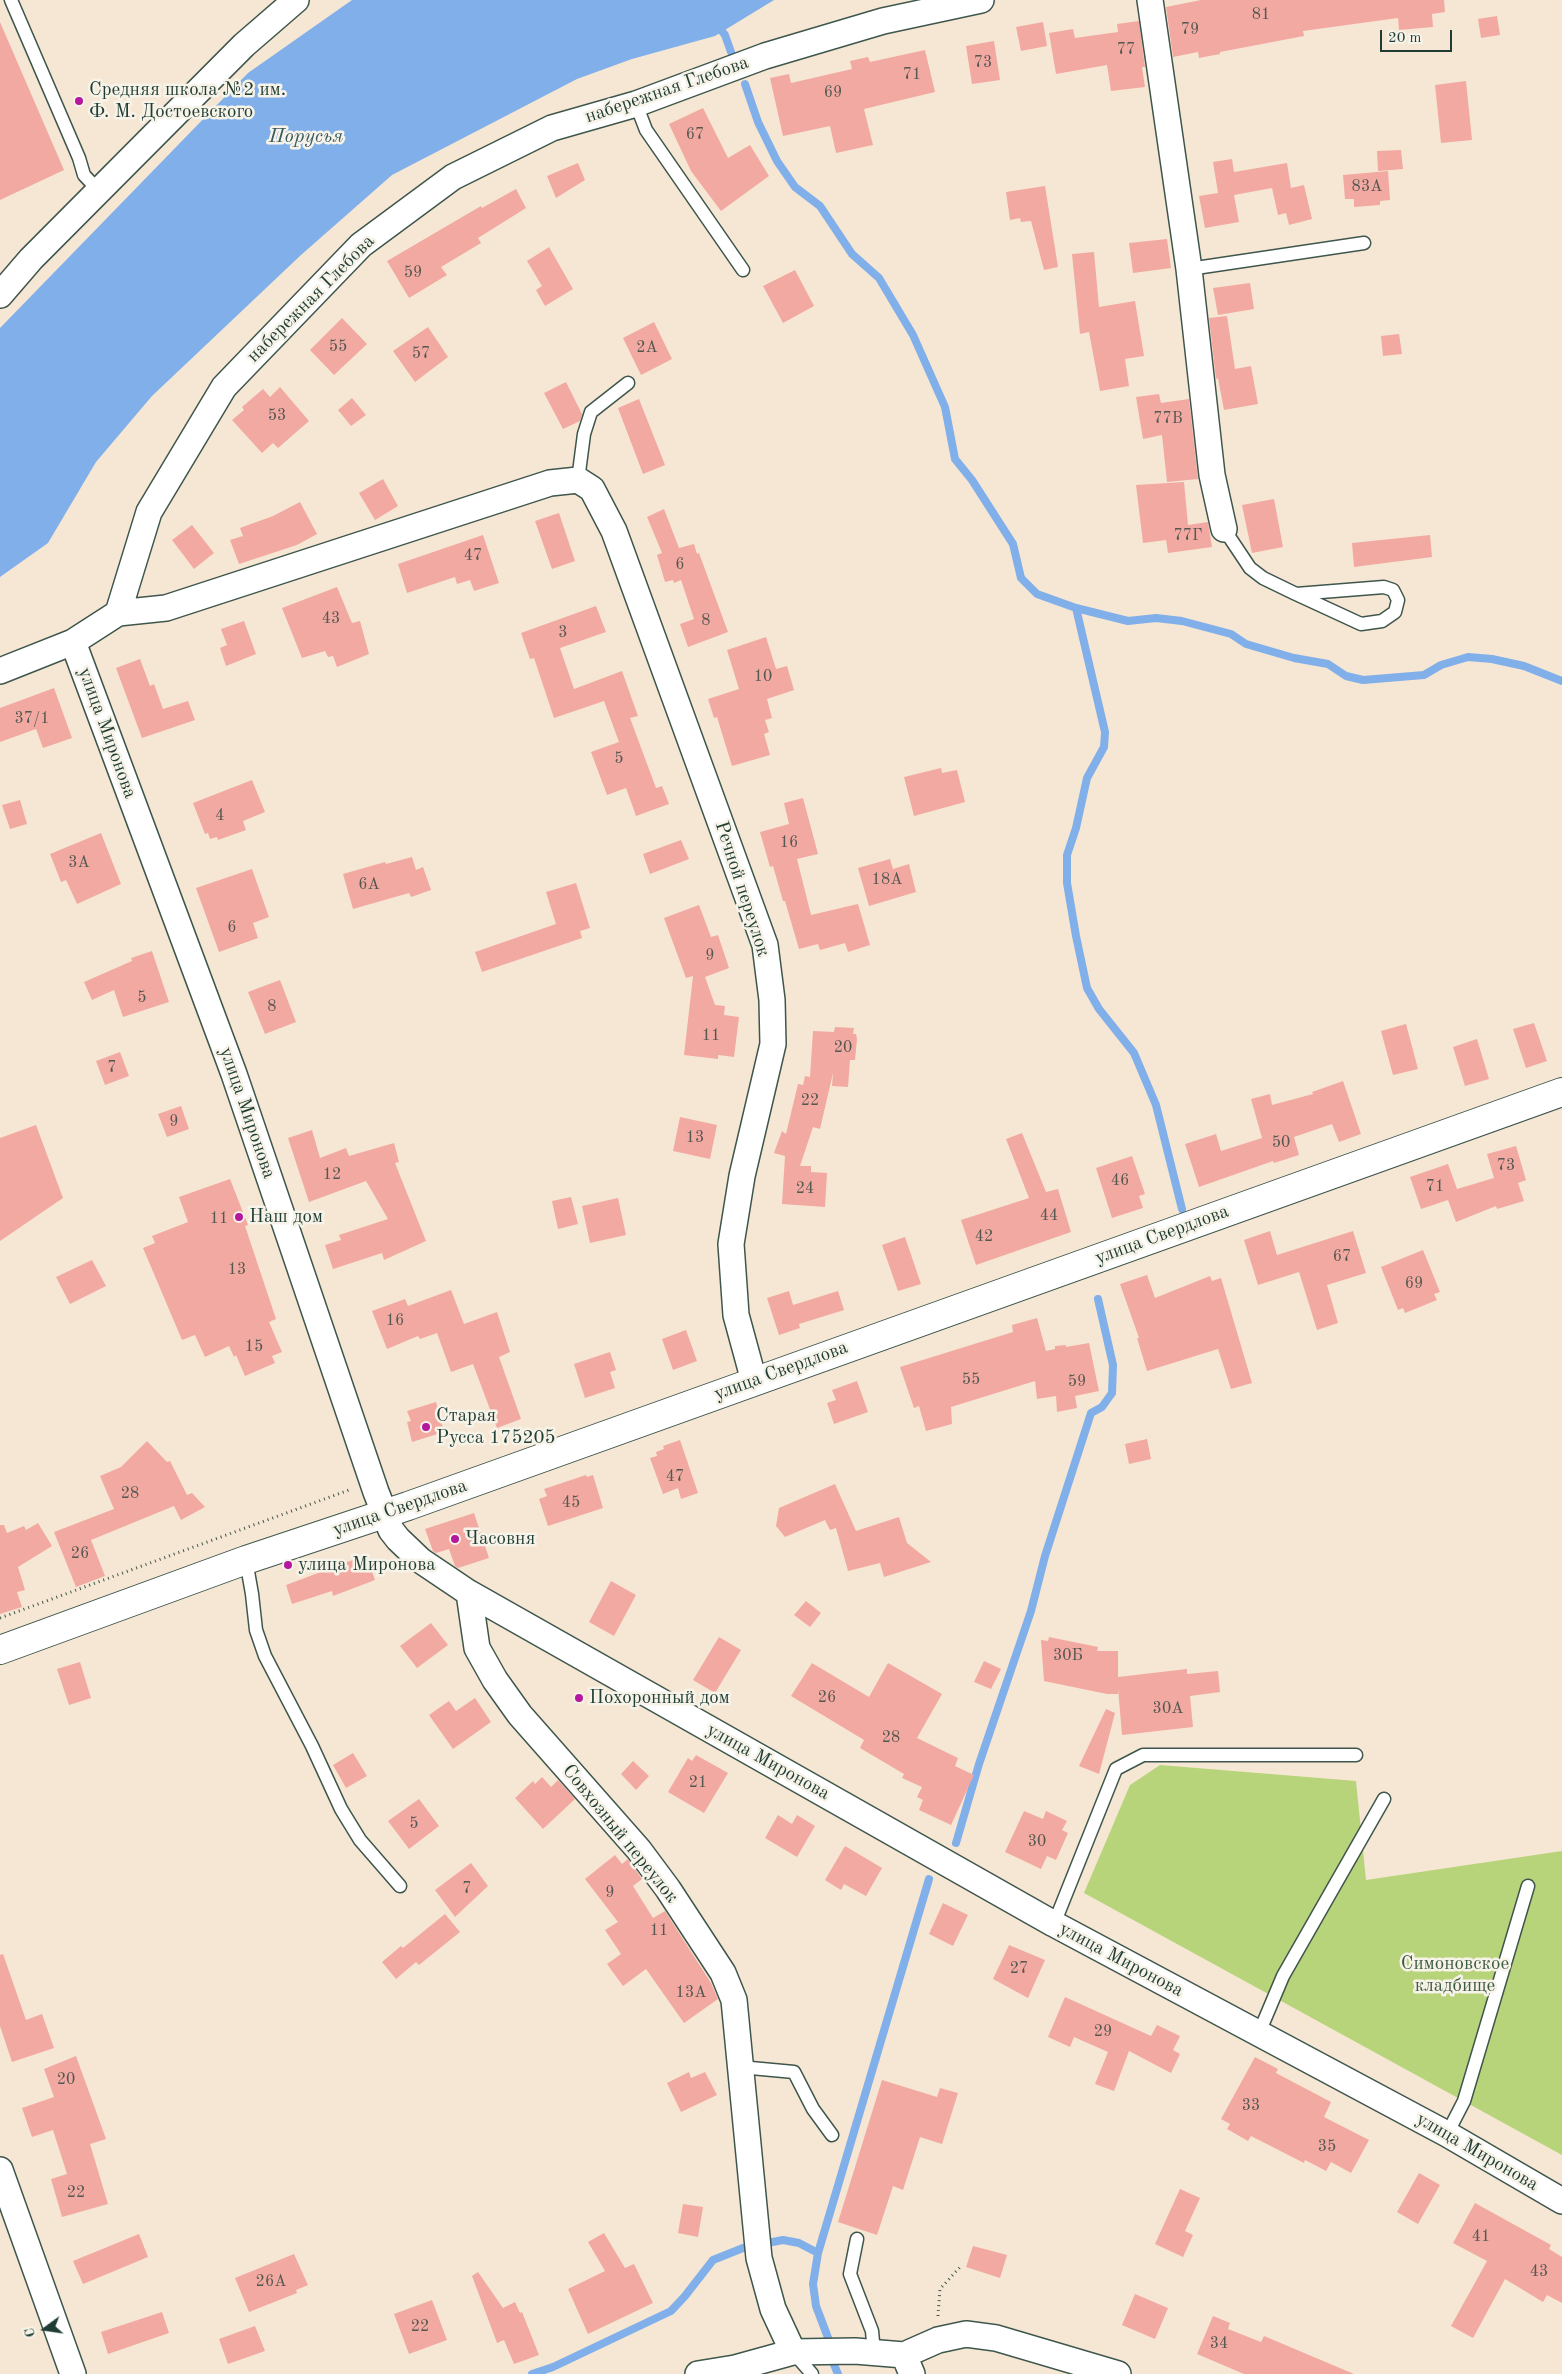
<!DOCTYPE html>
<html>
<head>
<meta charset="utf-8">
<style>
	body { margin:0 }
	#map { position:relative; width:1562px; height:2374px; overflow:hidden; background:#f6e7d4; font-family:"Old Standard TT",serif }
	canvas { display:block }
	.north { position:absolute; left:20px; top:2304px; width:50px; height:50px; -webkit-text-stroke:4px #f7f3e8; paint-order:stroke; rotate:256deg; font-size:14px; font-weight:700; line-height:20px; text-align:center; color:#1f3d34 }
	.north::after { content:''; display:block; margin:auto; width:18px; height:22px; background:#1f3d34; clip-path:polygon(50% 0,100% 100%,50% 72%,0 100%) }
	.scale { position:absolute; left:1380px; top:30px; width:72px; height:22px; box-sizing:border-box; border:2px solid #1f3d34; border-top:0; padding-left:6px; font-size:15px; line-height:18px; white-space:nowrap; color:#1f3d34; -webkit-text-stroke:4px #f7f3e8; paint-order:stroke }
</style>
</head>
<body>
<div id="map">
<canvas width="1562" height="2374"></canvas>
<div class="north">С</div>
<div class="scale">20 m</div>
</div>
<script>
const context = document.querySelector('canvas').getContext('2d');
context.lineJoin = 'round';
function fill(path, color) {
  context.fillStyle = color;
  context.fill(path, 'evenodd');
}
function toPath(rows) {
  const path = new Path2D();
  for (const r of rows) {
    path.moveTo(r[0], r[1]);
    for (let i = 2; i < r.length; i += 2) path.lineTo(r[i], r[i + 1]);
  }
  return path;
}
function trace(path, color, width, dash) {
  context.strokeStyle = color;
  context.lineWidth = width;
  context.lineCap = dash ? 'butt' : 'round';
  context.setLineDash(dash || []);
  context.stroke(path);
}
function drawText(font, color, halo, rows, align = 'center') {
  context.font = font + ' "Old Standard TT",serif';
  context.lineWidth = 5;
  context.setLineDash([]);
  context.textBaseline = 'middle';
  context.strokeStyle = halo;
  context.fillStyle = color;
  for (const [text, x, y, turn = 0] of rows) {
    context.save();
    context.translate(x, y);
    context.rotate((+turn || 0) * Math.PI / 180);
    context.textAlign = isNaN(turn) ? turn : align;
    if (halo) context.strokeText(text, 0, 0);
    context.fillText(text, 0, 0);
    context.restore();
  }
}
fill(toPath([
	[1160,1765,1356,1781,1366,1880,1562,1851,1562,2155,1084,1893,1130,1785]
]), '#b7d47a');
fill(toPath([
	[352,0,774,0,715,36,632,59,577,79,392,175,301,255,152,396,96,462,48,543,0,577,0,328,248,73]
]), '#80afea');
trace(toPath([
	[717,25,725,35,731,52],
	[745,84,758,122,777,161,795,187,820,206,852,254,879,278,913,335,945,407,955,459,972,480,1013,544,1021,578,1037,594,1076,608,1128,621,1156,618,1182,621,1231,634,1246,644,1294,658,1328,664,1346,676,1363,680,1424,675,1441,665,1468,657,1492,659,1524,666,1562,681],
	[1076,608,1105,732,1104,747,1087,778,1076,828,1067,855,1067,883,1076,936,1087,988,1099,1009,1134,1053,1156,1105,1182,1209],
	[956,1843,979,1764,1031,1611,1045,1556,1091,1413,1102,1407,1112,1393,1113,1365,1098,1299],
	[762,2244,783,2240,799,2243,818,2253],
	[830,2343,816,2306,813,2284,818,2253,929,1879],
	[832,2360,838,2374],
	[532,2374,553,2367,671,2311,685,2296,713,2260,743,2248]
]), '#80afea', 8);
fill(toPath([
	[1201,0,1444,0,1445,12,1432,14,1433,27,1399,30,1398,18,1303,31,1304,36,1220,52,1220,54,1199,58,1198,52,1173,57,1166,7],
	[1497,16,1500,35,1481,38,1478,19],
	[1139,21,1145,67,1142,67,1145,87,1111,91,1107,65,1056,74,1049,33,1073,29,1075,38,1118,32,1117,24],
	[0,22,64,170,0,200],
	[1043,22,1047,46,1021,51,1016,27],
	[994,41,1000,80,972,84,966,46],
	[925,50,935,92,864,109,873,145,836,153,830,126,783,136,770,78,789,74,791,83,852,69,850,61,868,57,870,62],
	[1466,81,1472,140,1441,143,1435,85],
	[703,108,728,158,750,145,769,176,721,211,691,171,669,124],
	[1401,150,1403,169,1378,171,1377,151],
	[1232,159,1234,172,1287,163,1291,188,1304,185,1312,219,1289,225,1286,213,1278,215,1272,188,1234,195,1239,222,1205,228,1199,196,1218,193,1213,162],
	[578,163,585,180,556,198,547,176],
	[1388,171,1390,200,1380,201,1380,205,1354,207,1354,199,1345,199,1343,175],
	[1045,186,1058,267,1044,270,1031,221,1021,222,1020,218,1010,220,1006,192],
	[516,189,526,208,478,238,481,243,441,267,447,275,409,298,387,261,481,206,482,208],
	[1167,239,1171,268,1133,273,1129,243],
	[549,247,573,289,545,306,536,290,542,286,527,261],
	[1094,252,1099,307,1135,301,1144,356,1125,359,1129,386,1100,391,1089,332,1080,334,1072,254],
	[795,270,814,306,783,323,763,286],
	[1250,283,1254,309,1218,315,1213,288],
	[1227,316,1235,369,1251,366,1258,404,1224,410,1218,378,1216,379,1209,318],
	[342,318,367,344,334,375,310,350],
	[654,322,672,359,641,375,623,338],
	[428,327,448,357,415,382,393,351],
	[1399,334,1402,354,1383,356,1381,336],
	[566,382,582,414,580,421,563,429,544,393],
	[280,387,309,421,278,448,273,443,262,453,232,420,244,410,242,407,263,389,270,397],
	[1159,394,1161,403,1189,399,1198,479,1167,482,1162,435,1143,439,1136,397],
	[352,398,366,415,351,426,338,410],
	[639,399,665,465,643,474,618,408],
	[383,479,398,506,375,520,359,493],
	[1184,482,1188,525,1208,522,1212,547,1168,553,1166,540,1143,543,1136,485],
	[1274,499,1283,547,1252,553,1242,505],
	[300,502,317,534,297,545,239,564,230,540,243,536,240,528,273,516],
	[664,509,679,548,694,544,697,554,699,553,728,632,688,647,680,624,694,619,681,580,674,583,673,580,665,582,657,555,662,553,647,517],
	[559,513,575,561,552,569,535,521],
	[192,525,214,553,194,569,172,540],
	[483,535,499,583,474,591,470,580,457,584,455,577,407,593,398,564],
	[1430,535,1432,557,1354,567,1352,543],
	[337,587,352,623,360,621,369,654,337,667,333,656,328,657,325,651,302,658,282,608],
	[596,606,606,632,560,648,574,689,622,671,638,716,630,718,656,788,662,786,669,804,636,816,626,788,607,795,591,752,619,742,604,701,554,718,534,658,530,659,521,633],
	[244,621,256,654,226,666,220,648,227,645,221,629],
	[766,637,776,669,787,666,794,690,767,699,772,718,765,720,769,732,764,734,770,755,732,766,717,717,714,718,708,699,739,689,727,650],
	[140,659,150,686,154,684,163,709,188,701,195,720,142,738,116,668],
	[54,688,72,738,43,748,36,729,0,742,0,708],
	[941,768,942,773,957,770,965,802,914,816,904,777],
	[252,780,265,812,243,821,246,830,218,840,217,837,210,839,208,833,205,834,193,803],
	[803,798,818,854,797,859,811,915,858,904,870,945,848,952,845,943,820,950,818,944,799,949,785,901,783,901,773,866,770,867,760,832,789,824,784,803],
	[20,800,27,824,10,829,2,805],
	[101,833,121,884,77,904,66,880,61,882,50,854],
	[681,840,689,859,650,874,643,854],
	[412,857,416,870,423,867,431,890,411,897,409,893,353,909,343,874,385,862,386,864],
	[890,859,893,869,909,864,916,892,869,906,858,868],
	[252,869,269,917,253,923,258,938,219,952,196,888],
	[576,883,590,928,580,931,582,938,482,972,475,952,556,924,546,892],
	[699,905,711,937,718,935,729,968,705,977,715,1005,725,1006,724,1015,739,1017,734,1057,718,1055,718,1059,684,1055,693,976,686,978,664,918],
	[152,951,169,1002,123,1017,114,990,92,1000,84,982,132,961,131,958],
	[280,980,296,1022,265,1034,248,992],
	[1534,1023,1547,1061,1526,1068,1513,1029],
	[1406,1024,1418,1069,1393,1075,1381,1031],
	[835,1027,854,1028,853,1034,856,1034,857,1039,855,1060,850,1060,848,1087,832,1086,833,1073,820,1129,813,1127,800,1166,811,1166,811,1172,827,1173,825,1207,782,1204,785,1156,774,1153,782,1131,786,1134,798,1084,803,1085,805,1076,810,1077,813,1031,834,1032],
	[1477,1039,1489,1079,1465,1086,1453,1047],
	[120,1052,129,1076,105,1085,96,1061],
	[1343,1081,1361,1134,1339,1142,1332,1124,1294,1137,1299,1155,1274,1163,1273,1161,1199,1187,1185,1144,1216,1134,1221,1151,1262,1138,1251,1099,1270,1094,1272,1105,1313,1094,1312,1092],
	[181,1106,189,1129,167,1137,158,1114],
	[680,1117,717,1125,710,1159,673,1151],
	[36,1125,63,1198,0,1241,0,1138],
	[312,1130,320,1158,346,1148,349,1156,394,1143,399,1162,395,1163,426,1241,384,1260,382,1253,333,1269,325,1245,341,1240,339,1235,388,1219,366,1181,309,1202,288,1138],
	[1022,1133,1046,1192,1058,1189,1071,1232,976,1265,961,1220,1029,1198,1006,1139],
	[1516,1146,1526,1180,1518,1183,1524,1201,1497,1209,1496,1206,1456,1222,1448,1200,1421,1209,1410,1177,1448,1164,1457,1189,1494,1178,1487,1154],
	[1132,1156,1145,1194,1139,1196,1143,1208,1112,1218,1096,1168],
	[230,1179,248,1225,245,1226,276,1319,269,1322,282,1352,272,1356,275,1363,245,1376,236,1355,234,1357,229,1346,205,1357,195,1335,182,1340,143,1248,155,1243,152,1236,188,1222,179,1197],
	[571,1197,578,1224,558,1229,552,1201],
	[618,1198,626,1235,590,1243,582,1206],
	[1270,1231,1277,1255,1353,1231,1366,1273,1327,1285,1338,1323,1317,1330,1299,1272,1258,1285,1244,1240],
	[905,1237,921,1284,898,1291,882,1245],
	[1423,1250,1440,1292,1434,1294,1437,1300,1405,1313,1403,1308,1398,1310,1381,1267],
	[92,1260,106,1286,70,1304,56,1277],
	[1147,1275,1155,1298,1210,1276,1212,1281,1221,1278,1252,1383,1231,1389,1218,1349,1147,1371,1137,1338,1139,1338,1120,1284],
	[451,1290,464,1324,497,1312,510,1352,499,1357,521,1419,497,1428,473,1364,451,1372,437,1333,420,1339,418,1336,387,1349,372,1311,405,1299,408,1306],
	[789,1291,793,1305,838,1291,844,1310,799,1324,800,1328,779,1335,767,1298],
	[1037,1318,1046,1351,1055,1349,1055,1346,1066,1345,1066,1347,1089,1343,1099,1391,1075,1396,1077,1408,1057,1412,1056,1396,1037,1399,1035,1381,951,1407,952,1424,926,1431,919,1406,914,1408,900,1367,1013,1332,1012,1325],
	[686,1330,697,1361,673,1370,662,1339],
	[610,1352,616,1370,610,1372,615,1388,585,1398,574,1364],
	[857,1381,868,1412,834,1424,827,1403,836,1400,832,1390],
	[436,1402,444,1432,412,1442,407,1422,411,1421,407,1411],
	[1147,1439,1151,1459,1129,1464,1125,1444],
	[680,1440,698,1493,681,1499,678,1488,663,1494,650,1458,657,1456,656,1452,664,1449,663,1446],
	[147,1441,167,1462,170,1461,187,1495,192,1493,205,1507,181,1520,174,1506,91,1540,105,1576,76,1587,54,1532,114,1509,100,1476,121,1467],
	[586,1475,587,1477,593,1475,603,1508,548,1526,539,1499,547,1496,544,1489],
	[835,1484,856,1531,899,1517,907,1543,931,1562,884,1577,880,1563,848,1571,836,1528,830,1530,825,1520,785,1537,776,1526,779,1508],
	[474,1513,489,1558,458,1568,455,1566,449,1549,436,1553,433,1551,425,1529],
	[38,1523,52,1546,18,1567,25,1590,17,1592,22,1607,0,1614,0,1525,4,1525,7,1533,24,1526,26,1530],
	[366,1555,375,1580,333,1596,332,1591,292,1604,286,1585],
	[611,1581,636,1595,614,1636,589,1622],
	[806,1601,821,1613,810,1627,794,1615],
	[431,1623,448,1645,417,1668,400,1646],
	[719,1637,741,1650,715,1693,693,1680],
	[1049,1637,1098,1647,1097,1651,1118,1651,1118,1677,1187,1669,1187,1674,1218,1671,1220,1692,1190,1696,1193,1727,1122,1735,1118,1688,1118,1694,1107,1694,1044,1681,1041,1640,1048,1641],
	[984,1661,1001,1669,991,1689,974,1682],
	[80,1662,91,1698,69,1705,57,1669],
	[812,1663,869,1697,888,1663,942,1694,917,1738,958,1758,955,1766,974,1775,951,1825,919,1810,923,1800,917,1797,922,1787,902,1778,904,1774,860,1748,864,1740,791,1696],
	[475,1698,491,1722,453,1749,429,1715,449,1701,456,1711],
	[1106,1709,1115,1713,1099,1774,1079,1766],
	[353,1753,367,1776,346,1788,333,1765],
	[696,1755,728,1773,704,1813,668,1792,688,1758,692,1761],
	[633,1761,649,1776,636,1790,621,1774],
	[542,1777,551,1787,558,1780,575,1799,543,1829,515,1798,533,1781,535,1784],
	[419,1799,439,1826,409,1849,388,1821],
	[1024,1811,1043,1819,1046,1811,1067,1821,1062,1830,1068,1833,1056,1860,1047,1856,1041,1869,1005,1852],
	[778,1815,792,1824,797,1815,815,1826,797,1857,765,1838],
	[845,1846,882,1868,866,1896,844,1884,841,1890,825,1880],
	[615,1855,622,1864,628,1859,642,1879,633,1886,653,1918,665,1911,711,1983,718,1999,684,2023,646,1969,623,1986,607,1964,621,1954,605,1930,618,1922,585,1879],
	[471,1863,488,1886,455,1917,435,1890],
	[943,1903,968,1915,953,1946,929,1934],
	[445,1914,460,1932,419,1965,416,1962,396,1979,382,1962,401,1946,403,1948],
	[1009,1945,1045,1960,1028,1998,993,1979],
	[3,1954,26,2020,42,2014,54,2048,12,2062,0,2026,0,1955],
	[1065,1997,1151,2036,1157,2025,1180,2036,1173,2050,1180,2054,1171,2073,1129,2051,1114,2091,1095,2084,1108,2052,1074,2037,1070,2047,1048,2037],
	[76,2056,106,2139,90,2144,108,2204,62,2217,51,2179,67,2174,53,2130,32,2137,22,2108,54,2097,44,2069],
	[1255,2057,1278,2069,1276,2073,1331,2102,1324,2117,1369,2140,1351,2173,1331,2162,1326,2171,1305,2160,1304,2163,1251,2136,1248,2141,1227,2129,1230,2124,1221,2119],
	[689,2072,691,2078,705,2072,717,2095,681,2112,667,2083],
	[882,2080,937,2097,940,2088,958,2093,942,2144,920,2137,903,2190,893,2186,877,2235,838,2222],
	[1419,2173,1440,2185,1418,2224,1397,2212],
	[1180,2189,1200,2198,1185,2231,1193,2235,1183,2257,1155,2244],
	[1475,2203,1551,2245,1549,2249,1562,2257,1562,2303,1547,2295,1543,2302,1505,2279,1473,2338,1451,2326,1487,2261,1453,2243],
	[683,2204,703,2207,698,2237,678,2233],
	[604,2233,625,2268,634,2264,653,2303,588,2334,568,2289,605,2271,588,2242],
	[139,2234,148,2257,83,2284,73,2261],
	[973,2246,1007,2255,1000,2278,966,2267],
	[294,2254,308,2285,296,2290,297,2293,249,2312,235,2278],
	[478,2272,503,2308,515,2302,520,2313,522,2312,539,2355,514,2364,504,2340,497,2343,472,2276],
	[1135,2294,1168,2308,1155,2339,1122,2325],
	[432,2300,447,2340,409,2354,394,2314],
	[162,2312,169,2333,108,2354,101,2332],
	[1213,2316,1230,2323,1228,2329,1261,2342,1264,2336,1354,2374,1244,2374,1197,2354],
	[255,2326,265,2351,228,2364,219,2339]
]), '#f2a9a2');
const service = toPath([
	[11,0,79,158,84,175,99,191],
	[636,104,646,130,743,270],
	[1189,269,1364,243],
	[578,480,584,434,591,412,628,383],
	[1224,529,1250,568,1263,578,1296,594,1384,587,1393,590,1398,600,1395,612,1382,621,1361,624,1296,594],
	[246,1560,252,1594,256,1630,265,1656,312,1746,341,1809,360,1840,400,1886],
	[1054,1924,1116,1769,1143,1755,1356,1755],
	[1259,2033,1283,1976,1384,1799],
	[740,2067,794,2072,813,2109,832,2135],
	[1447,2134,1464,2101,1528,1886],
	[857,2239,850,2274,872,2331,874,2352],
	[793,2352,812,2374]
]);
const minor = toPath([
	[1150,0,1189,269,1212,475,1224,529],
	[0,295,31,259,244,45,296,0],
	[118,613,166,608,550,483,578,480,592,489,614,531,765,945,772,1000,773,1044,742,1176,731,1244,736,1315,754,1381],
	[73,642,234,1074,376,1492,391,1530,398,1539,420,1560,469,1593,1054,1924,1447,2134,1562,2201],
	[0,671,73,642,118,613,149,512,224,387,361,245,453,177,552,128,636,104,765,56,883,21,981,0],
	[469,1593,477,1648,495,1680,520,1715,639,1850,668,1889,723,1973,734,2000,759,2258,773,2309,793,2352],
	[0,2170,73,2374],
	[904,2355,912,2374],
	[698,2374,735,2368,793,2352,855,2351,904,2355,938,2340,966,2334,996,2338,1118,2374]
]);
const tertiary = toPath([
	[0,1650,246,1560,408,1506,1562,1092]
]);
trace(service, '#3f564c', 15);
trace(minor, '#3f564c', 28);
trace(tertiary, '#3f564c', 30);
trace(toPath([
	[0,1618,349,1490],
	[938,2316,940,2289,961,2266]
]), '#3f564c', 3, [1, 4]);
trace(service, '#fff', 12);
trace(minor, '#fff', 25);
trace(tertiary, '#fff', 28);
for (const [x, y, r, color] of [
	[79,101,5,"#b5179e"],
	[239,1217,5,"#b5179e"],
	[426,1427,5,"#b5179e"],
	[455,1539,5,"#b5179e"],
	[288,1565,5,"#b5179e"],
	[579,1698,5,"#b5179e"]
]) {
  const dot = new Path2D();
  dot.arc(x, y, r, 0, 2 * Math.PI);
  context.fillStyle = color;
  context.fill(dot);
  trace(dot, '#f7f3e8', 2);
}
drawText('16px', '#545850', null, [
	["81",1261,15],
	["79",1190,30],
	["77",1126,50],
	["73",983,63],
	["71",912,75],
	["69",833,93],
	["67",695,135],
	["83А",1367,187],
	["59",413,273],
	["55",338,347],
	["2А",647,348],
	["57",421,354],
	["53",277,416],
	["77В",1168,419],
	["77Г",1188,536],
	["47",473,556],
	["6",680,565],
	["43",331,619],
	["8",706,621],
	["3",563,633],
	["10",763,677],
	["37/1",32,719],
	["5",619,759],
	["4",220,816],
	["16",789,843],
	["3А",79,863],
	["18А",887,880],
	["6А",369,885],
	["6",232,928],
	["9",710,956],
	["5",142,998],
	["8",272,1007],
	["11",711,1036],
	["20",843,1048],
	["7",112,1068],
	["22",810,1101],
	["9",174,1122],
	["13",695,1138],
	["50",1281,1143],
	["73",1506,1166],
	["12",332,1175],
	["46",1120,1181],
	["71",1435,1187],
	["24",805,1189],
	["44",1049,1216],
	["11",219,1219],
	["42",984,1237],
	["67",1342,1257],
	["13",237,1270],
	["69",1414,1284],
	["16",395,1321],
	["15",254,1347],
	["55",971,1380],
	["59",1077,1382],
	["47",675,1477],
	["28",130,1494],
	["45",571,1503],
	["26",80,1554],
	["30Б",1068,1656],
	["26",827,1698],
	["30А",1168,1709],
	["28",891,1738],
	["21",698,1783],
	["5",414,1824],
	["30",1037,1842],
	["7",467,1889],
	["9",610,1893],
	["11",659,1931],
	["27",1019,1969],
	["13А",691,1993],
	["29",1103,2032],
	["20",66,2080],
	["33",1251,2106],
	["35",1327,2147],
	["22",76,2193],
	["41",1481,2237],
	["43",1539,2272],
	["26А",271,2282],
	["22",420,2327],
	["34",1219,2344]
]);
drawText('19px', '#1f3d34', '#f7f3e8', [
	["Средняя школа №2 им.",89,90],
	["Ф. М. Достоевского",89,112],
	["Наш дом",249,1217],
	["Старая",436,1416],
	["Русса 175205",436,1438],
	["Часовня",465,1539],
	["улица Миронова",298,1565],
	["Похоронный дом",589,1698]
], 'left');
drawText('19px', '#1f3d34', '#f7f3e8', [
	["набережная Глебова",667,90,-19],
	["набережная Глебова",311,299,-45],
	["улица Миронова",107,733,70],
	["Речной переулок",742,889,72],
	["улица Миронова",247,1113,71],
	["улица Свердлова",1162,1235,-20],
	["улица Свердлова",781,1371,-20],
	["улица Свердлова",400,1508,-19],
	["улица Миронова",768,1762,29],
	["Совхозный переулок",620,1834,51],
	["улица Миронова",1121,1960,28],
	["улица Миронова",1477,2152,30]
]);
drawText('19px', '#3d5b42', '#f7f3e8', [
	["Симоновское",1455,1964],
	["кладбище",1455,1986]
]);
drawText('italic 20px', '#375a62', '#f7f3e8', [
	["Порусья",306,137]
]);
</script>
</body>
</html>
